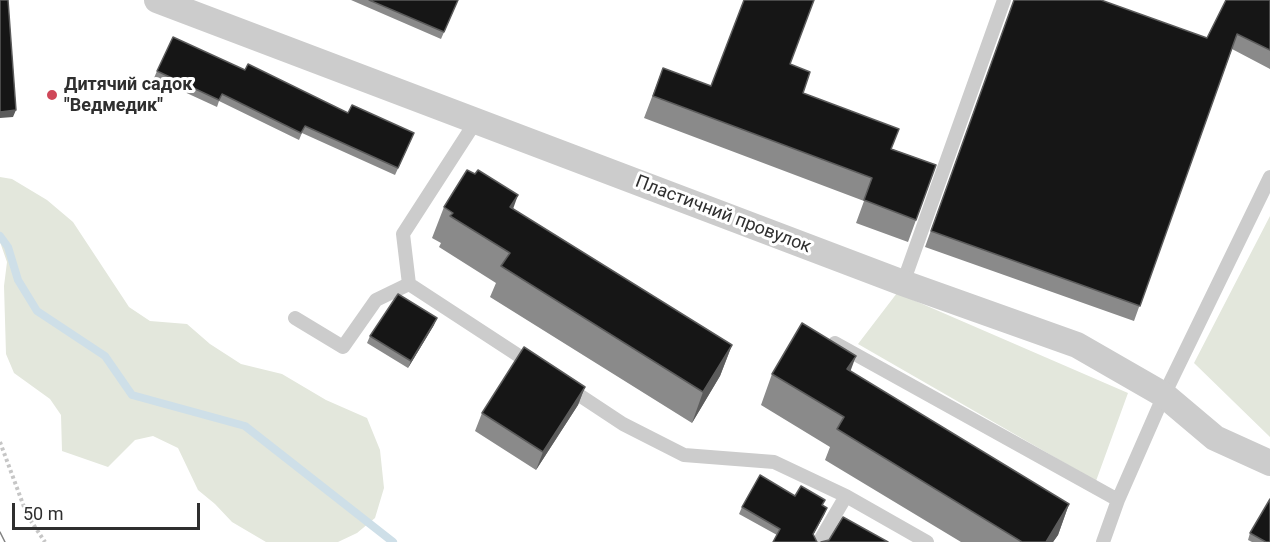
<!DOCTYPE html>
<html>
<head>
<meta charset="utf-8">
<style>
	body { margin:0 }
	#map { position:relative; width:1270px; height:542px; overflow:hidden; background:#fff; font-family:Roboto,sans-serif }
	canvas { display:block }
	.scale { position:absolute; left:12px; top:503px; width:188px; height:27px; box-sizing:border-box; border:3px solid #2f2f2f; border-top:0; padding-left:8px; font-size:18px; line-height:21px; white-space:nowrap; color:#2f2f2f; -webkit-text-stroke:4px #fff; paint-order:stroke }
</style>
</head>
<body>
<div id="map">
<canvas width="1270" height="542"></canvas>
<div class="scale">50 m</div>
</div>
<script>
const context = document.querySelector('canvas').getContext('2d');
context.lineJoin = 'round';
function fill(path, color) {
  context.fillStyle = color;
  context.fill(path, 'evenodd');
}
function toPath(rows) {
  const path = new Path2D();
  for (const r of rows) {
    path.moveTo(r[0], r[1]);
    for (let i = 2; i < r.length; i += 2) path.lineTo(r[i], r[i + 1]);
  }
  return path;
}
function trace(path, color, width, dash) {
  context.strokeStyle = color;
  context.lineWidth = width;
  context.lineCap = dash ? 'butt' : 'round';
  context.setLineDash(dash || []);
  context.stroke(path);
}
function drawText(font, color, halo, rows, align = 'center') {
  context.font = font + ' Roboto,sans-serif';
  context.lineWidth = 6;
  context.setLineDash([]);
  context.textBaseline = 'middle';
  context.strokeStyle = halo;
  context.fillStyle = color;
  for (const [text, x, y, turn = 0] of rows) {
    context.save();
    context.translate(x, y);
    context.rotate((+turn || 0) * Math.PI / 180);
    context.textAlign = isNaN(turn) ? turn : align;
    if (halo) context.strokeText(text, 0, 0);
    context.fillText(text, 0, 0);
    context.restore();
  }
}
fill(toPath([
	[0,177,12,179,47,200,73,222,129,307,150,321,187,324,210,344,241,364,282,374,326,400,367,418,380,450,384,488,375,518,357,533,338,542,266,542,232,522,215,504,198,490,178,448,153,436,135,440,108,467,62,451,61,415,50,399,14,373,6,354,4,286,7,262,0,242],
	[1270,216,1270,437,1194,363],
	[897,293,1128,393,1096,481,858,344]
]), '#e3e7dc');
trace(toPath([
	[0,236,8,247,18,280,37,311,105,356,132,395,245,426,393,542]
]), '#cedfe8', 8);
trace(toPath([
	[0,442,27,515,45,542]
]), '#c6c6c6', 4, [3, 3]);
trace(toPath([
	[476,121,403,234,409,284,533,365],
	[903,283,1004,0],
	[295,318,343,347,376,300,409,284],
	[835,343,1118,500],
	[567,387,623,424,684,455,774,462,846,496,927,542],
	[819,542,846,496],
	[1103,542,1118,500,1164,395,1270,177]
]), '#ccc', 14);
trace(toPath([
	[157,0,903,283,1077,345,1164,395,1215,438,1270,463]
]), '#ccc', 26);
trace(toPath([
	[0,532,5,542]
]), '#848484', 1.5);
fill(toPath([
	[351,0,458,0,441,39],
	[1014,0,1207,38,1270,0,1270,69,1232,49,1134,321,925,247],
	[790,64,803,93,892,149,936,165,908,242,856,223,864,201,644,118,663,68,711,86],
	[245,70,411,140,395,175,302,133,299,140,219,101,217,107,154,78,157,71],
	[444,207,513,209,732,345,720,376,692,423,490,297,496,283,439,247,441,243,432,238],
	[434,325,408,368,367,343,370,336],
	[850,371,1069,504,1058,535,1053,542,961,542,825,460,830,447,761,405,772,374],
	[585,387,578,405,536,470,475,431,482,413],
	[795,496,822,505,827,508,824,515,813,535,777,535,739,514,742,507],
	[1250,533,1270,542,1252,542,1248,540]
]), '#8a8a8a');
fill(toPath([
	[16,110,13,117,0,118,0,112],
	[518,195,507,226,510,207],
	[437,318,434,325,408,368,411,361],
	[732,345,720,376,692,423,703,392],
	[856,356,845,386,847,369],
	[585,387,578,405,536,470,543,452],
	[1069,504,1058,535,1053,542,1046,542],
	[827,508,824,515,810,541,813,534]
]), '#5c5c5c');
const building = toPath([
	[0,0,8,0,16,110,0,112,0,0],
	[369,0,458,0,444,32,369,0],
	[744,0,814,0,790,64,810,72,803,93,899,129,891,149,936,165,916,220,864,200,872,178,653,96,663,68,711,86,744,0],
	[1014,0,1101,0,1207,38,1226,0,1270,0,1270,50,1237,34,1140,306,931,231,1014,0],
	[173,37,245,70,248,64,348,113,352,105,414,133,398,168,305,126,301,133,222,94,219,100,157,71,173,37],
	[467,170,475,174,478,170,518,195,510,207,732,345,703,392,501,266,510,253,450,216,453,213,444,207,467,170],
	[398,294,437,318,411,361,370,336,398,294],
	[802,323,856,356,847,369,1069,504,1046,542,1022,542,837,429,844,417,772,374,802,323],
	[524,347,585,387,543,452,482,413,524,347],
	[760,475,795,496,801,486,825,500,822,505,827,508,813,534,817,542,773,542,780,529,742,507,760,475],
	[1270,499,1270,542,1266,542,1250,533,1270,499],
	[843,517,888,542,821,542,829,540,843,517]
]);
fill(building, '#161616');
trace(building, '#5c5c5c', 1.5);
for (const [x, y, r, color] of [
	[52,95,6,"#cf4859"]
]) {
  const dot = new Path2D();
  dot.arc(x, y, r, 0, 2 * Math.PI);
  context.fillStyle = color;
  context.fill(dot);
  trace(dot, '#fff', 2);
}
drawText('bold 18px', '#2f2f2f', '#fff', [
	["Дитячий садок",64,85],
	["\"Ведмедик\"",64,106]
], 'left');
drawText('18px', '#2f2f2f', '#fff', [
	["Пластичний провулок",723,215,21]
]);
</script>
</body>
</html>
